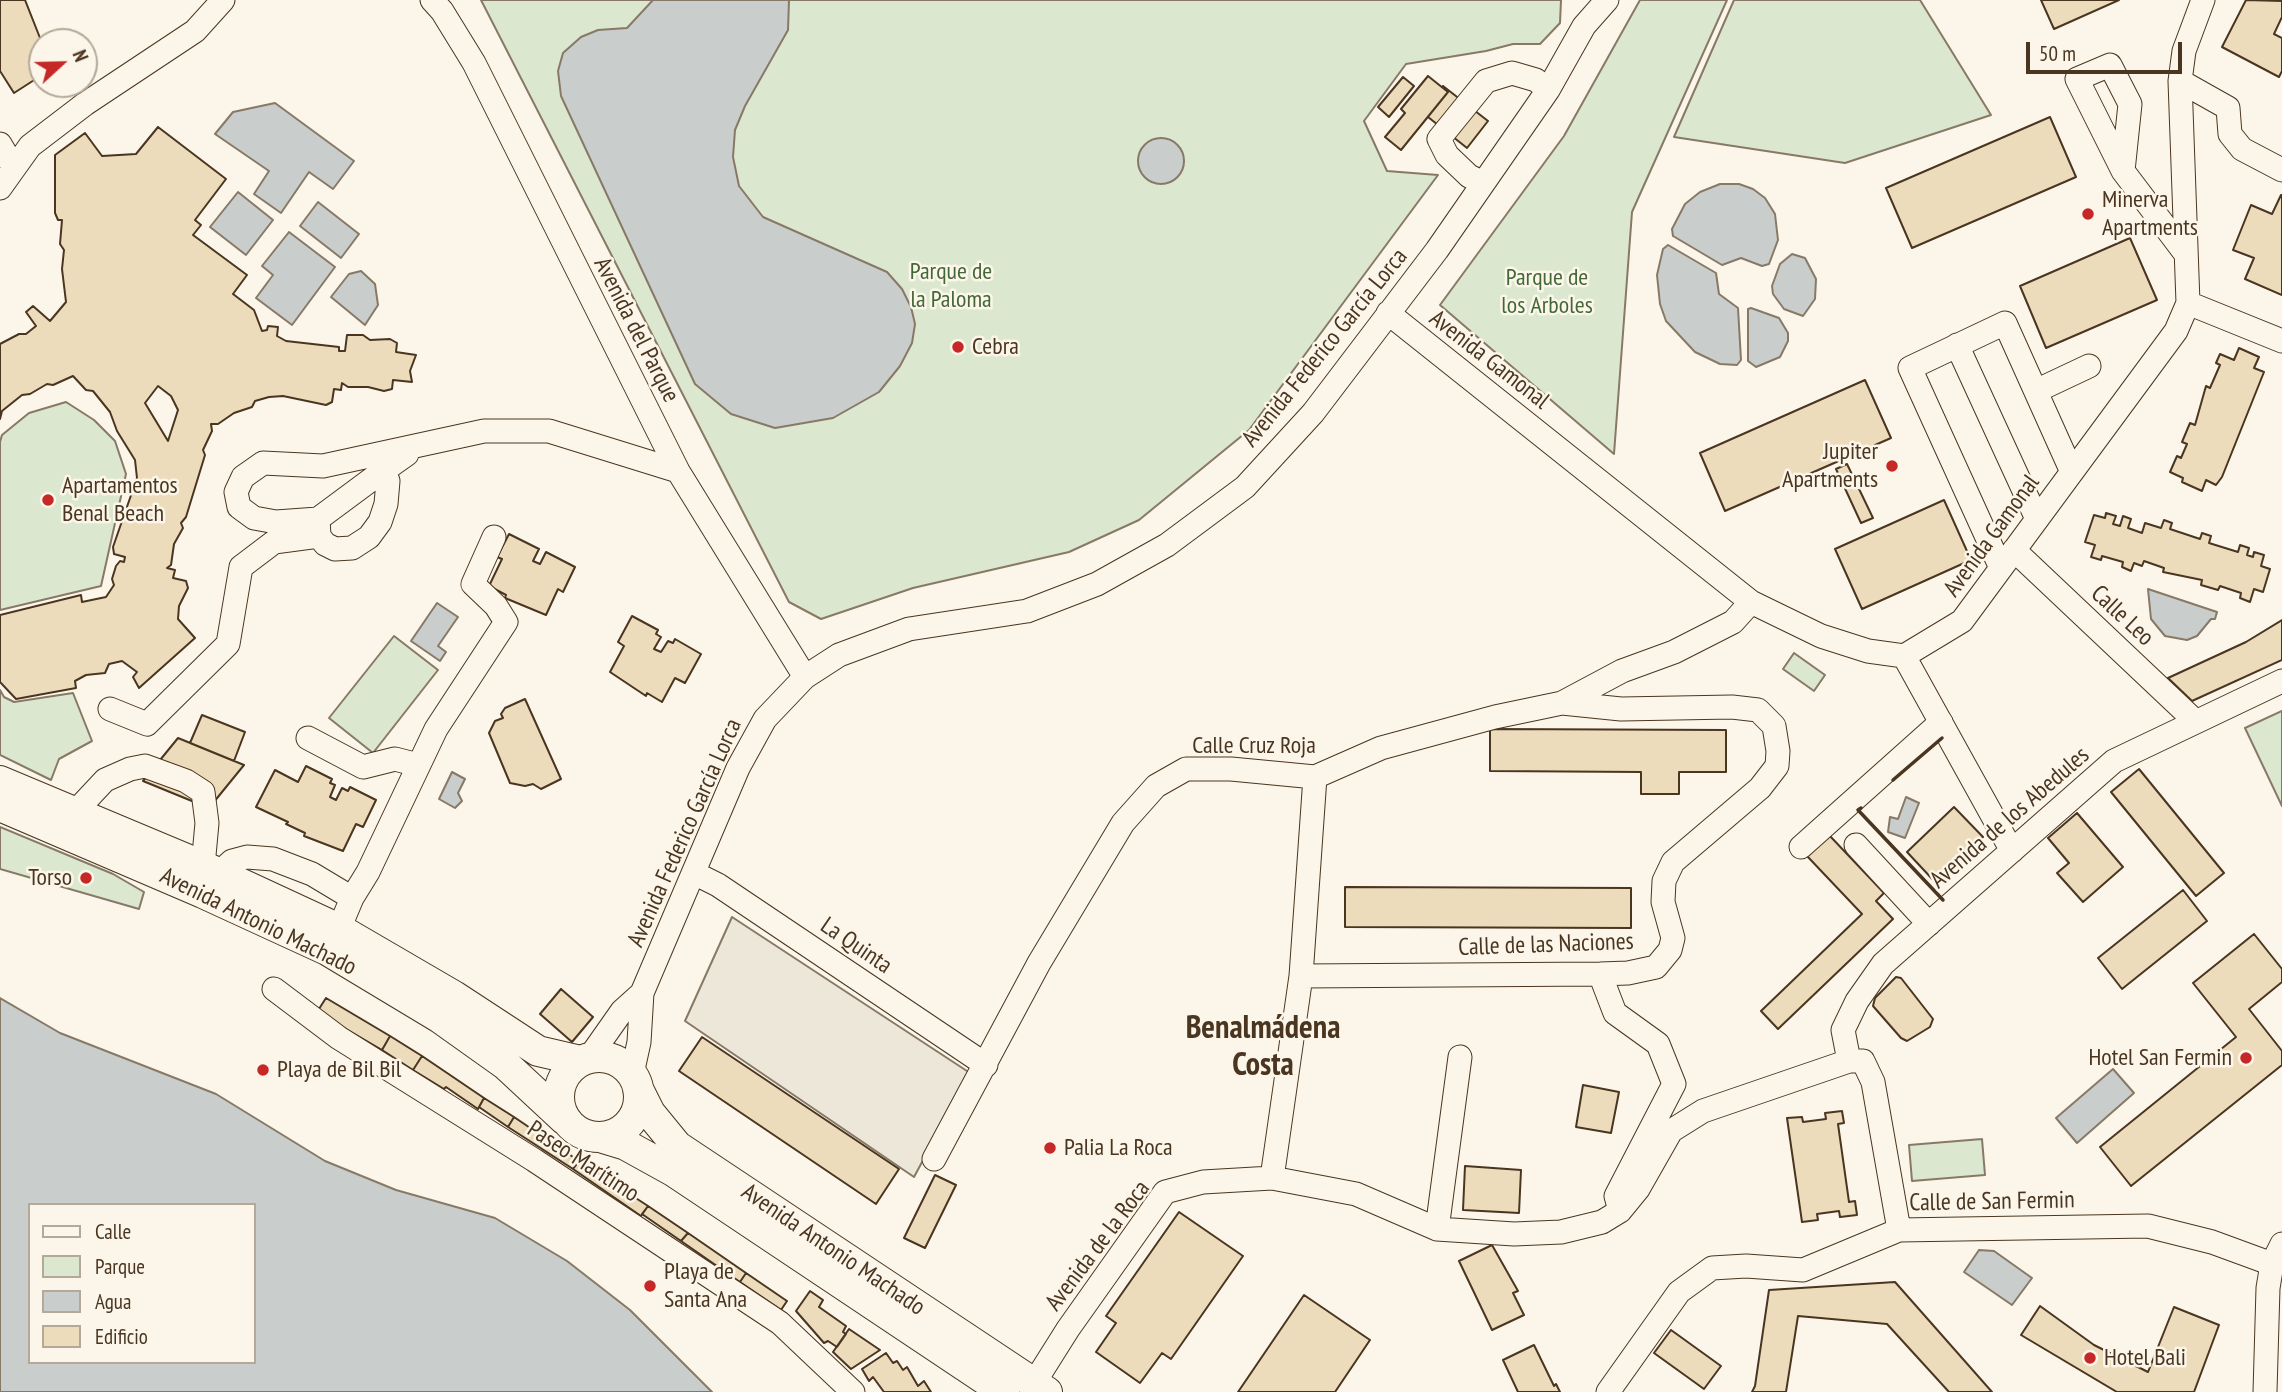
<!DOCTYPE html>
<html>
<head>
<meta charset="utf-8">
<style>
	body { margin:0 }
	#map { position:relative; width:2282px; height:1392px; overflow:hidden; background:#fbf6e9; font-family:"PT Sans Narrow",sans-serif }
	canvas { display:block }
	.legend { position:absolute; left:28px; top:1203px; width:228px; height:161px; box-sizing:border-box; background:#fbf6e9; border:2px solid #b4a999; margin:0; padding:9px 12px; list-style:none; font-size:21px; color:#4a3520 }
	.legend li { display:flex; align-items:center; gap:14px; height:35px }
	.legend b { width:35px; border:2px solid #b4a999 }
	.north { position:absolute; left:28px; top:28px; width:70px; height:70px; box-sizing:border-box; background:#fbf6e9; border:2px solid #b4a999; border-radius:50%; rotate:68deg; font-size:19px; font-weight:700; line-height:28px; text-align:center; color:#4a3520 }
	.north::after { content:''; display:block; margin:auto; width:24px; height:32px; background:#c62828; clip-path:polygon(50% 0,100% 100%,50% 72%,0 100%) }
	.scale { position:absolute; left:2026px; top:42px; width:156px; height:32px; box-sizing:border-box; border:4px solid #4a3520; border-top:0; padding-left:9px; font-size:21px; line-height:24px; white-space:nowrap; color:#4a3520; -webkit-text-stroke:5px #fbf6e9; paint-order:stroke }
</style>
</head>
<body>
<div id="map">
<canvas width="2282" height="1392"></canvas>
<ul class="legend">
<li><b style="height:9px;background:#fbf6e9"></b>Calle</li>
<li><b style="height:19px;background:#dce7d0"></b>Parque</li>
<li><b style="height:19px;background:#c9cecd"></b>Agua</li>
<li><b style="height:19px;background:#ecdcbc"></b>Edificio</li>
</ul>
<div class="north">N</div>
<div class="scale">50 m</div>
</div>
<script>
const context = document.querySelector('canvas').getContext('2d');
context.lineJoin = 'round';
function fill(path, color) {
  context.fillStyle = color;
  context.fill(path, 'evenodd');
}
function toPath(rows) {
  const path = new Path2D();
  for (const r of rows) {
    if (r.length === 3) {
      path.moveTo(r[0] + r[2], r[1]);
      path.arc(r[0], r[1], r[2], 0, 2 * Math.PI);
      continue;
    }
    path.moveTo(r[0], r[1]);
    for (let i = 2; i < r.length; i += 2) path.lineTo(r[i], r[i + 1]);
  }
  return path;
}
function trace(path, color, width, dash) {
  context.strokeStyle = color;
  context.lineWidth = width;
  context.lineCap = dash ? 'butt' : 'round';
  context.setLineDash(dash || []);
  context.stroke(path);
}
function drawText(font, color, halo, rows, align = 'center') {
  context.font = font + ' "PT Sans Narrow",sans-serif';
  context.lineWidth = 5;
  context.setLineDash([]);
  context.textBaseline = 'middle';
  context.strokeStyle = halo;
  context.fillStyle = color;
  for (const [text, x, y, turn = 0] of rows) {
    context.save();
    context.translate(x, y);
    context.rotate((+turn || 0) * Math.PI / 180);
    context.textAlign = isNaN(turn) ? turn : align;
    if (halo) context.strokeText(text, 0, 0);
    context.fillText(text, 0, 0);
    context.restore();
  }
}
const green = toPath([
	[481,0,1561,0,1560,23,1540,44,1513,44,1486,51,1406,64,1364,121,1387,171,1438,175,1249,430,1139,520,1069,552,913,588,821,619,789,602,481,0],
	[1640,0,1727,0,1632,212,1614,454,1440,305,1564,136,1640,0],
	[1734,0,1920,0,1991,115,1845,163,1674,137,1734,0],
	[66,402,94,420,115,441,126,474,101,586,0,610,0,442,2,435,29,413,66,402],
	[394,636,438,670,373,753,329,718,394,636],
	[1794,653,1825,675,1814,691,1783,669,1794,653],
	[0,690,4,697,14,702,73,693,92,741,59,759,51,780,0,755,0,690],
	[2282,711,2282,806,2245,728,2282,711],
	[0,827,113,874,144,892,139,909,0,869,0,827],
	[1982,1139,1985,1175,1912,1181,1909,1145,1982,1139]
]);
fill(green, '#dce7d0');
trace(green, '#887966', 2);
const parking = toPath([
	[732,917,970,1073,914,1177,685,1021,732,917]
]);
fill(parking, '#ede7d9');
trace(parking, '#887966', 2);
const water = toPath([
	[653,0,789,0,788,30,745,106,735,130,733,157,739,186,763,217,887,272,902,289,911,307,915,324,912,343,900,366,879,392,833,418,775,428,731,414,695,384,561,96,558,71,563,53,581,37,598,30,627,28,653,0],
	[275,103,354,161,333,189,309,172,281,213,254,194,269,171,215,134,233,112,275,103],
	[1161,161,23],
	[1720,184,1739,184,1753,189,1765,198,1775,214,1778,240,1769,264,1762,266,1741,258,1722,265,1673,236,1672,229,1685,204,1700,192,1720,184],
	[238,192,273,220,246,255,210,227,238,192],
	[318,202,359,234,341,258,300,226,318,202],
	[289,232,335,267,292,325,256,298,273,275,262,266,289,232],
	[1668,245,1716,273,1719,294,1738,308,1741,360,1737,365,1720,364,1695,352,1666,321,1660,304,1657,275,1663,249,1668,245],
	[1792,254,1805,258,1816,279,1815,299,1803,316,1784,309,1773,294,1772,286,1780,264,1792,254],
	[361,271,375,284,378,305,365,325,331,297,349,274,361,271],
	[1751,308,1779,318,1788,333,1788,341,1780,357,1756,367,1748,361,1748,309,1751,308],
	[2148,589,2217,612,2215,619,2211,619,2197,636,2187,640,2165,636,2151,619,2148,589],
	[437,603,458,617,438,646,446,652,440,661,411,641,437,603],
	[452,772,465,779,458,793,462,801,455,808,439,799,452,772],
	[1906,797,1919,803,1905,838,1888,832,1890,817,1898,819,1906,797],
	[0,998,60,1033,216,1094,325,1161,396,1190,495,1218,567,1261,630,1310,712,1392,0,1392,0,998],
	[30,1205,254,1205,254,1362,30,1362,30,1205],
	[2113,1069,2134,1093,2077,1143,2056,1118,2113,1069],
	[1979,1250,1994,1251,2032,1278,2012,1305,1964,1272,1979,1250]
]);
fill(water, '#c9cecd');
trace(water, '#887966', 2);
const building = toPath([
	[0,0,25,0,42,43,42,75,14,93,0,71,0,0],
	[2041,0,2119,0,2054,29,2041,0],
	[2246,0,2282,1,2282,17,2274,34,2282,38,2282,71,2279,77,2222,47,2246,0],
	[1428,76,1448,92,1401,150,1385,137,1405,113,1401,109,1428,76],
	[1403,77,1414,86,1389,117,1378,107,1403,77],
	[1443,86,1488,121,1467,148,1428,117,1448,92,1443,86],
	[2050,117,2076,177,1912,248,1886,188,2050,117],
	[158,127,226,179,195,220,201,225,193,235,247,275,233,294,254,310,262,331,267,330,268,326,278,327,277,336,286,341,339,347,339,351,345,351,347,335,363,335,370,340,390,339,397,343,396,352,416,355,410,371,412,382,393,380,392,389,384,391,368,387,348,387,342,383,341,390,334,389,332,402,326,405,283,396,269,397,255,401,252,407,234,413,218,424,211,424,212,431,203,450,205,455,186,517,181,523,183,528,174,544,171,565,167,568,175,570,173,578,186,581,188,588,179,606,178,619,195,638,139,688,133,677,137,672,122,661,109,664,105,673,86,675,75,681,76,688,16,699,0,682,0,615,81,595,82,602,106,597,114,585,112,579,116,566,120,561,124,562,125,557,114,554,113,547,137,478,135,460,117,431,110,412,93,391,86,390,73,376,53,385,47,384,30,394,22,395,2,411,0,419,0,344,19,334,26,334,36,326,26,312,33,306,50,321,66,302,62,269,64,250,60,244,62,220,58,220,55,213,55,155,85,133,102,156,136,154,158,127],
	[158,386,171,396,178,410,168,441,145,403,158,386],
	[2281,195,2282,195,2282,295,2245,279,2254,258,2233,250,2251,205,2272,214,2281,195],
	[2130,238,2157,300,2046,348,2020,286,2130,238],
	[2239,348,2259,357,2254,368,2264,372,2222,477,2216,485,2206,480,2202,491,2182,482,2183,478,2170,472,2177,456,2181,458,2187,444,2182,442,2190,423,2195,425,2206,386,2210,388,2220,365,2216,363,2220,354,2234,360,2239,348],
	[1865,380,1891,438,1725,511,1700,453,1865,380],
	[1847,464,1873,518,1861,523,1836,469,1847,464],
	[1944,500,1971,560,1862,609,1835,549,1944,500],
	[2106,513,2116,516,2113,524,2120,526,2123,516,2131,519,2128,528,2142,533,2145,523,2161,528,2164,520,2172,523,2170,529,2200,539,2202,533,2211,536,2209,543,2238,552,2240,545,2249,548,2247,555,2253,557,2254,552,2264,555,2261,566,2270,569,2263,592,2254,589,2250,602,2240,598,2241,593,2220,586,2218,590,2201,585,2202,580,2163,572,2164,568,2144,561,2142,566,2134,563,2131,571,2122,567,2123,562,2102,556,2101,560,2091,557,2095,545,2085,542,2094,515,2105,518,2106,513],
	[509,534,539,549,533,561,540,564,546,552,575,567,563,592,558,589,546,615,505,598,506,595,489,586,502,559,497,557,509,534],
	[632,616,658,630,656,634,661,637,654,649,661,652,668,641,673,643,675,639,701,654,685,683,675,678,662,702,647,693,646,696,610,672,624,646,618,642,632,616],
	[2282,620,2282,660,2192,701,2168,678,2246,642,2282,620],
	[525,699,561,779,541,789,533,784,525,786,510,783,489,733,495,721,503,718,501,714,505,708,525,699],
	[202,715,245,732,234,761,190,743,202,715],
	[1490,729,1726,730,1726,772,1679,772,1679,794,1641,794,1641,772,1490,771,1490,729],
	[178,738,244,765,209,808,143,781,178,738],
	[306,766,332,779,330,783,335,785,330,797,336,800,342,788,348,791,350,787,376,800,363,827,356,824,343,851,304,836,305,833,286,824,288,822,256,807,275,770,298,782,306,766],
	[2139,769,2224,873,2196,896,2111,792,2139,769],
	[1954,807,1983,837,1935,882,1907,852,1954,807],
	[2077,813,2123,867,2083,902,2057,873,2069,863,2048,838,2077,813],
	[1829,835,1884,893,1876,901,1893,919,1778,1029,1761,1011,1862,914,1807,856,1829,835],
	[1345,887,1631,888,1631,928,1345,927,1345,887],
	[2183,890,2207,921,2122,989,2098,958,2183,890],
	[2254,934,2282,969,2282,982,2249,1009,2282,1051,2282,1065,2131,1186,2100,1147,2236,1037,2193,983,2254,934],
	[1896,977,1901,978,1933,1019,1930,1027,1907,1041,1901,1038,1873,1006,1875,998,1896,977],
	[561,989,593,1017,572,1042,540,1014,561,989],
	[326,998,390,1036,382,1050,317,1012,326,998],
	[390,1036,422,1056,413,1070,382,1050,390,1036],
	[702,1037,899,1169,876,1204,679,1071,702,1037],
	[422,1056,484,1098,478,1109,446,1087,444,1089,413,1070,422,1056],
	[1583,1085,1619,1092,1611,1133,1576,1127,1583,1085],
	[484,1098,514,1117,508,1127,479,1107,484,1098],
	[1842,1111,1844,1123,1838,1124,1849,1202,1855,1201,1857,1215,1840,1217,1839,1211,1817,1214,1818,1220,1802,1222,1787,1118,1802,1117,1803,1122,1826,1119,1825,1113,1842,1111],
	[514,1117,579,1161,573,1169,508,1127,514,1117],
	[579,1161,648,1206,641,1216,573,1169,579,1161],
	[1465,1166,1521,1170,1519,1213,1463,1210,1465,1166],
	[935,1175,956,1185,925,1248,904,1238,935,1175],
	[648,1206,688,1233,681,1241,642,1214,648,1206],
	[1179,1212,1243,1256,1171,1359,1162,1353,1140,1383,1096,1352,1116,1323,1106,1316,1179,1212],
	[688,1233,746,1273,740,1282,681,1241,688,1233],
	[1492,1245,1518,1291,1513,1293,1524,1315,1492,1330,1459,1261,1492,1245],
	[746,1273,787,1301,781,1310,740,1282,746,1273],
	[1895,1282,1992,1392,1949,1392,1887,1324,1798,1316,1786,1392,1752,1392,1755,1386,1769,1290,1895,1282],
	[810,1291,823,1300,819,1307,846,1326,843,1332,846,1334,837,1347,828,1341,824,1343,796,1311,810,1291],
	[1304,1295,1370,1340,1335,1392,1238,1392,1304,1295],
	[2040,1306,2094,1345,2148,1372,2174,1307,2219,1325,2194,1392,2117,1392,2021,1335,2040,1306],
	[849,1329,880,1350,851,1369,833,1352,849,1329],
	[1671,1330,1721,1366,1704,1389,1654,1353,1671,1330],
	[1534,1345,1554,1386,1556,1384,1560,1392,1518,1392,1503,1360,1534,1345],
	[886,1353,893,1363,897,1361,903,1370,907,1367,918,1386,924,1381,931,1392,884,1392,873,1377,869,1381,862,1369,886,1353]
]);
fill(building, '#ecdcbc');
trace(building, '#4a3520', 2);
const minor = toPath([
	[432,0,442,11,474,63,678,471,805,677],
	[2180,81,2228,108,2230,134,2242,149,2282,170],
	[0,144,14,168],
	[2123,171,2130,104,2110,65,2077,79,2123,171,2185,253],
	[1483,183,1469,176,1447,155,1439,139,1486,81,1512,73,1536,80,1548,90],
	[0,188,30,146,85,104,195,31,223,0],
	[2188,303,2282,341],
	[1388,313,1751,602,1821,636,1868,651,1904,656,1962,621,2176,331,2188,303,2180,81,2184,51,2203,0],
	[1957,345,2037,519],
	[2036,391,2089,366],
	[376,476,386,476,388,481,386,504,380,522,369,537,352,548,335,549,325,544,319,536,318,519,376,476,407,454],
	[318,519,276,522,254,518,239,507,236,492,243,477,263,463,323,466,484,431,549,431,678,471],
	[2014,550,2194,720],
	[2001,568,1910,368,2005,323,2072,472],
	[1904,656,2012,851],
	[110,709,147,724,228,644,241,567,274,542,319,536],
	[308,738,363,767,395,759,418,765],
	[75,812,105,780,130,769,145,766,186,781,203,792,207,823,203,866],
	[1856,845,1929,924],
	[1801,847,1941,722],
	[219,873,232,861,247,857,273,859,312,874,352,898,339,929],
	[694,873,718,885,986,1065],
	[352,898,368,872,436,729,506,622,496,606,473,584,494,537],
	[1600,974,1615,1013,1658,1044,1674,1084,1616,1196,1620,1211],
	[1301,976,1600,974,1628,973,1656,967,1670,950,1673,938,1663,902,1664,881,1673,862,1760,788,1777,766,1778,751,1774,726,1758,710,1732,707,1621,709,1562,703],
	[274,989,339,1038,534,1160,780,1323,853,1392],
	[589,1058,622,1011,642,993],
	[1849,1061,1843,1030,1857,1001,1883,964,2114,761,2282,681],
	[632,1074,639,1042,642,993,738,768,765,719,805,677,839,655,909,629,1027,611,1097,584,1167,545,1245,487,1313,413,1437,250,1548,90,1584,26,1607,0],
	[934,1159,1039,963,1123,823,1156,786,1186,769,1231,769,1315,777,1381,748,1495,717,1562,703,1622,671,1674,652,1733,622,1751,602],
	[1272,1178,1301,976,1315,777],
	[1437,1229,1460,1057],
	[1034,1383,1068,1329,1165,1192,1203,1182,1272,1178,1356,1194,1437,1229,1514,1234,1561,1232,1602,1222,1620,1211,1638,1189,1671,1131,1703,1111,1849,1061,1863,1061,1873,1082,1899,1230],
	[1608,1392,1679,1292,1712,1268,1746,1266,1803,1270,1899,1230,2148,1226,2212,1242,2272,1264],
	[2265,1392,2268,1288,2272,1264,2282,1244]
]);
const major = toPath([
	[0,781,203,866,339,929,454,996,538,1051,581,1061],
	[0,806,203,893,327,950,440,1018,506,1065,564,1119],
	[599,1097,40],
	[638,1089,650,1113,677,1146,1047,1392],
	[603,1138,626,1145,673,1171,1004,1392]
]);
trace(minor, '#4a3520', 25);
trace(major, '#4a3520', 32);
trace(minor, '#fbf6e9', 23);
trace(major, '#fbf6e9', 30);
trace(toPath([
	[1893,780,1942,738],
	[1861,808,1858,810,1943,900]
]), '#4a3520', 3.5);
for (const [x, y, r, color] of [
	[2088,214,7,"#c62828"],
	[958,347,7,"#c62828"],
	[1892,466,7,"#c62828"],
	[48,500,7,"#c62828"],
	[86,878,7,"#c62828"],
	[2246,1058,7,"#c62828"],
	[263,1070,7,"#c62828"],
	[1050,1148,7,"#c62828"],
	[650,1286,7,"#c62828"],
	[2090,1358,7,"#c62828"]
]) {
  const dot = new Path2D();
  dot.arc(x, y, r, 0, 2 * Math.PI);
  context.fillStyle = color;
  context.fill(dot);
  trace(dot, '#fbf6e9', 2.5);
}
drawText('24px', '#4a3520', '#fbf6e9', [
	["Minerva",2102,200],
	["Apartments",2102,228],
	["Cebra",972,347],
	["Jupiter",1878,452,"right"],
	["Apartments",1878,480,"right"],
	["Apartamentos",62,486],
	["Benal Beach",62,514],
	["Torso",72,878,"right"],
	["Hotel San Fermin",2232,1058,"right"],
	["Playa de Bil Bil",277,1070],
	["Palia La Roca",1064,1148],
	["Playa de",664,1272],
	["Santa Ana",664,1300],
	["Hotel Bali",2104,1358]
], 'left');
drawText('24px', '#436837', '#fbf6e9', [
	["Parque de",951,272],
	["la Paloma",951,300],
	["Parque de",1547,278],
	["los Arboles",1547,306]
]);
drawText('24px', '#4a3520', '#fbf6e9', [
	["Avenida del Parque",636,330,63],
	["Avenida Federico García Lorca",1325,348,-51],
	["Avenida Gamonal",1489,360,38],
	["Avenida Gamonal",1992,536,-54],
	["Calle Leo",2122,616,43],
	["Calle Cruz Roja",1254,746],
	["Avenida de los Abedules",2010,818,-41],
	["Avenida Federico García Lorca",685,833,-66],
	["Avenida Antonio Machado",258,922,26],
	["Calle de las Naciones",1546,945,-2],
	["La Quinta",856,946,34],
	["Paseo Marítimo",583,1162,33],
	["Calle de San Fermin",1992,1202,-1],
	["Avenida de la Roca",1098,1246,-53],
	["Avenida Antonio Machado",833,1250,34]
]);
drawText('bold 32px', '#4a3520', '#fbf6e9', [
	["Benalmádena",1263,1029],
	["Costa",1263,1066]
]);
</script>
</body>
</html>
